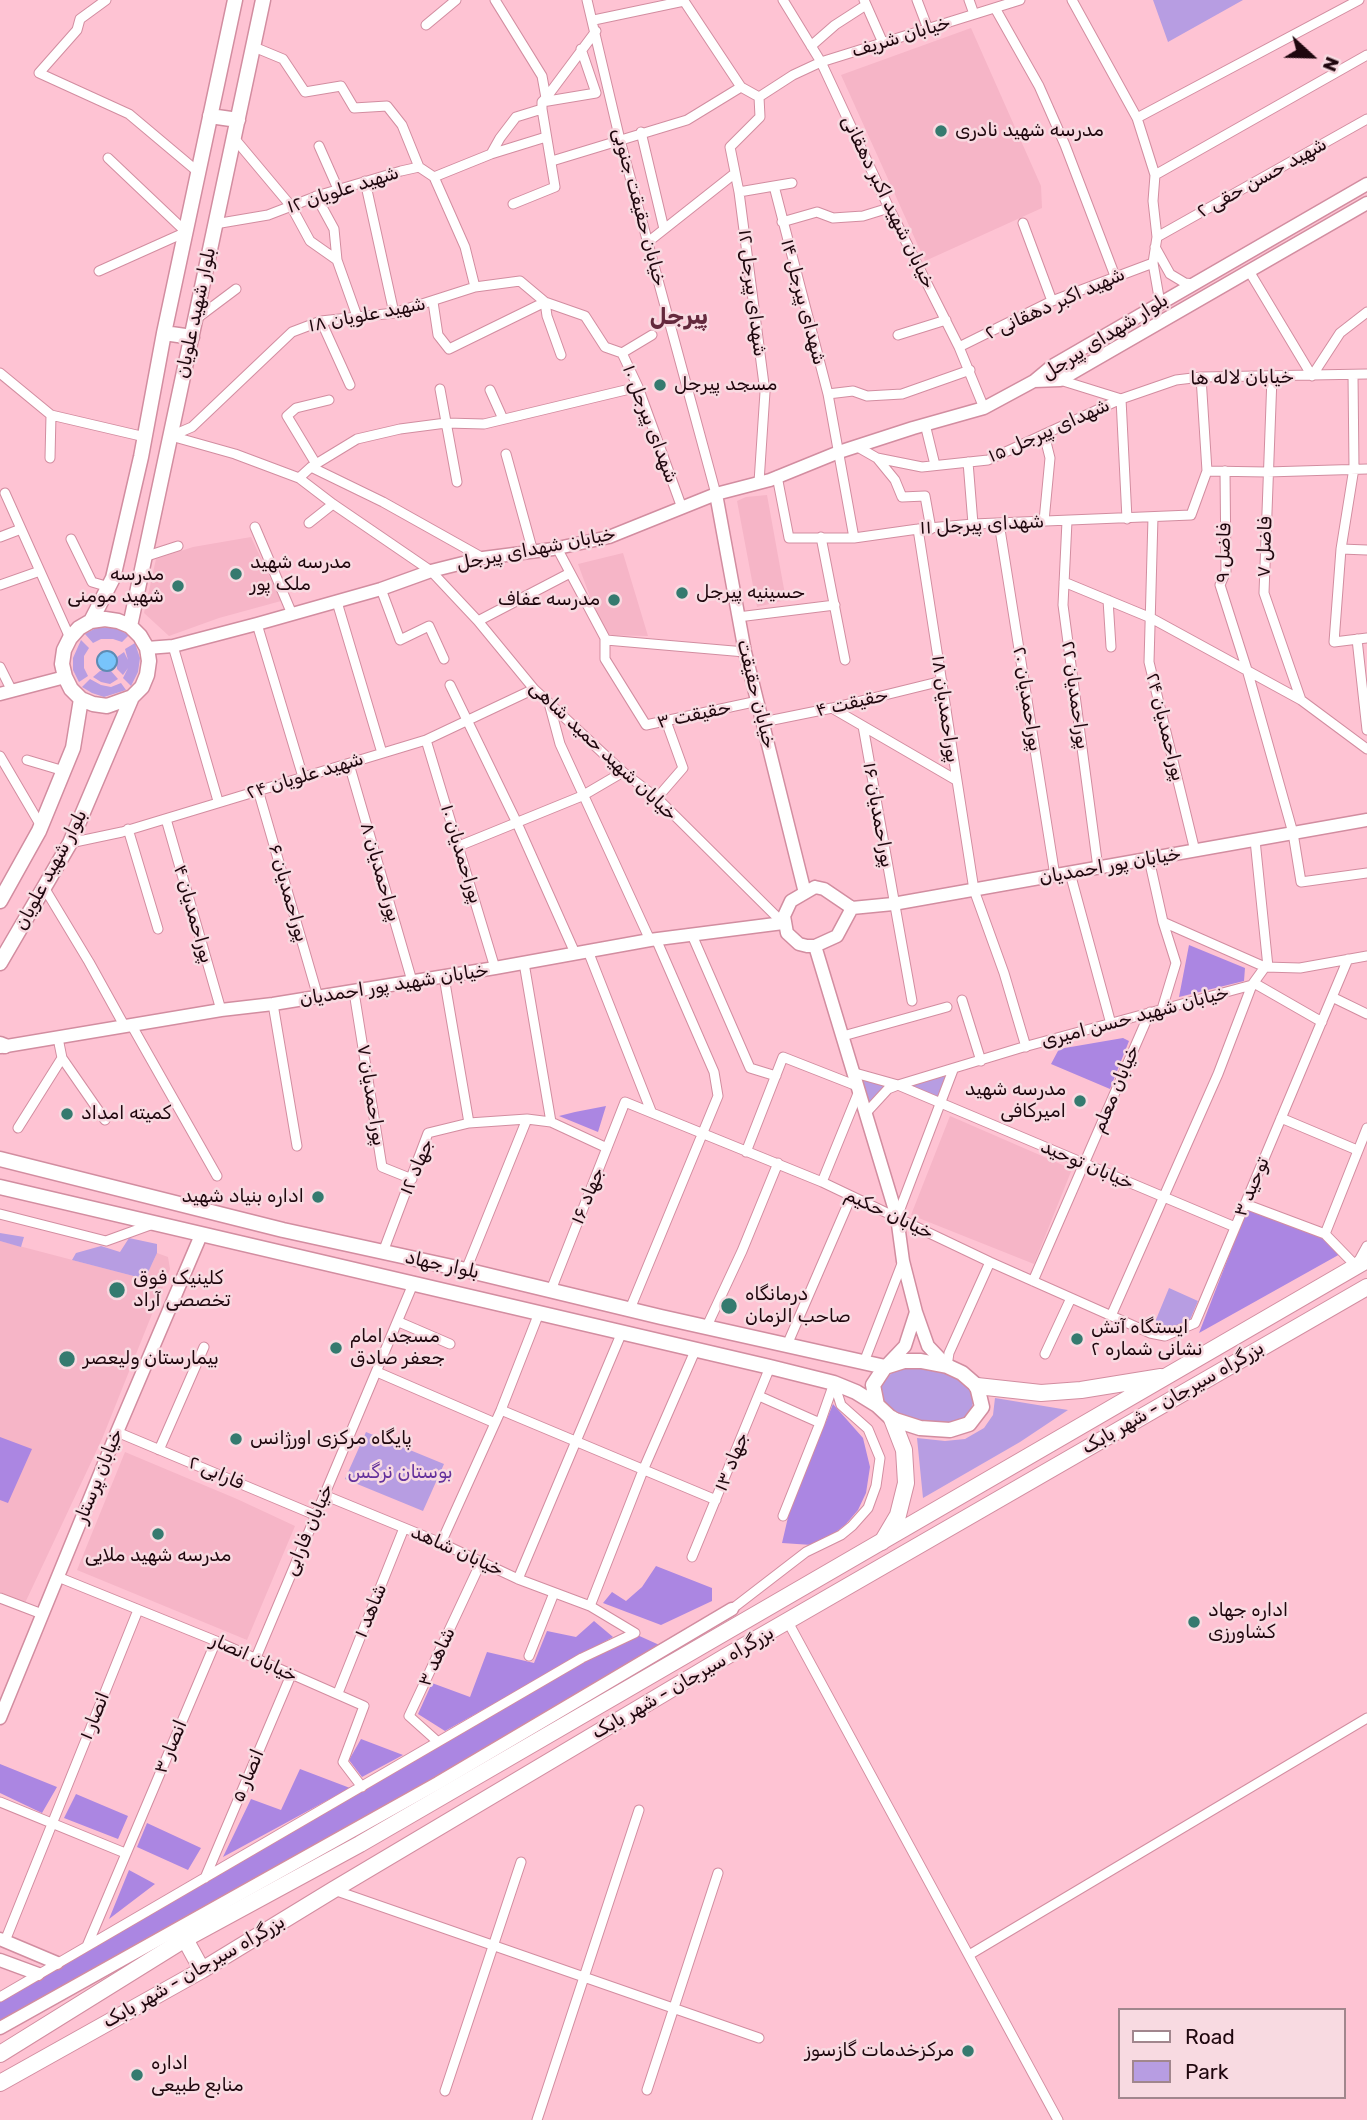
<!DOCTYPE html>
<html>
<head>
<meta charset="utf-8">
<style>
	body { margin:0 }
	#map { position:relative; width:1367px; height:2120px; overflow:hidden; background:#fec3d3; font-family:Rubik,sans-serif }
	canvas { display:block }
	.legend { position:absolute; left:1118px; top:2008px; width:228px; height:91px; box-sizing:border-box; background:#f8dae1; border:2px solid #a1868d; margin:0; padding:9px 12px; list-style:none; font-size:21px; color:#1f070e }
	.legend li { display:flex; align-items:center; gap:14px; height:35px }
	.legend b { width:35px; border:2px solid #a1868d }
	.north { position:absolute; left:1276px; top:21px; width:70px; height:70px; -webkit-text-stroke:5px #f8dae1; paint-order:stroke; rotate:112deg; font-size:19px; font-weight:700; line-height:28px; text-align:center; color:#1f070e }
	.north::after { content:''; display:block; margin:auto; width:24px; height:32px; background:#1f070e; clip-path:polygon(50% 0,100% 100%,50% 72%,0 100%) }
</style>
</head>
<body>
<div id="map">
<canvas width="1367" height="2120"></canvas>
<ul class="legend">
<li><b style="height:9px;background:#fff"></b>Road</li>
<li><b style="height:19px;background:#b79de2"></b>Park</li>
</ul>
<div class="north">N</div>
</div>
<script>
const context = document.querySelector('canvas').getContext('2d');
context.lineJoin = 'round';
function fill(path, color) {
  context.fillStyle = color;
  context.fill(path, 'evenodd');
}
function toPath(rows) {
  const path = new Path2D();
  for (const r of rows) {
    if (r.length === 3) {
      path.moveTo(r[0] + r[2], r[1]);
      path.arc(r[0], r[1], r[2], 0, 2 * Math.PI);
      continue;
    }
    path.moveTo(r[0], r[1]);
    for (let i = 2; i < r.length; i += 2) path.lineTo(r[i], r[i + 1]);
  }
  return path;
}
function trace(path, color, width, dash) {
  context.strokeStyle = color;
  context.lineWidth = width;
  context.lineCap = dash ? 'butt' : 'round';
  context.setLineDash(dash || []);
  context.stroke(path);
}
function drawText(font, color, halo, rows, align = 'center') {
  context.font = font + ' Rubik,"Noto Naskh Arabic",sans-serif';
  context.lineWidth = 5;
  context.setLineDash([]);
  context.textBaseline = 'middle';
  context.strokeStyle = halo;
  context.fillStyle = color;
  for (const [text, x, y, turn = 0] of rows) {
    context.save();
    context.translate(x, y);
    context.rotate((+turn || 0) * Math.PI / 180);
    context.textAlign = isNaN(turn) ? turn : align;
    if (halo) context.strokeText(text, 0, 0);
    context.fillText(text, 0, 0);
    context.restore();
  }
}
fill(toPath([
	[971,28,1041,186,1042,208,925,261,841,75],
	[767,495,786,600,757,607,737,501,746,497],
	[251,537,281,601,219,618,169,636,144,613,156,559,193,547],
	[623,553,648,636,604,635,578,564],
	[950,1116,1072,1169,1034,1264,911,1215],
	[0,1241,145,1279,157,1253,168,1257,170,1269,102,1439,25,1603,0,1592],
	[725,1295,739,1301,734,1315,718,1311],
	[125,1452,237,1499,295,1526,247,1640,77,1570]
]), '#f6b5c7');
fill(toPath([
	[1153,0,1243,0,1168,42],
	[114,627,129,635,122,642,113,639,101,639,93,643,85,634,96,628],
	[81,640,89,648,84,656,84,668,88,676,79,682,73,670,73,658],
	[135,643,140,658,138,672,131,686,123,678,128,668,123,675,117,669,117,657,124,652,128,660,125,649],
	[100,671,111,671,118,679,110,684,101,682,93,677],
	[90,679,101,685,111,687,121,683,126,690,104,697,92,693,82,687],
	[951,1071,938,1103,901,1085],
	[856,1074,897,1085,866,1113],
	[0,1233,24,1237,21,1247,0,1241],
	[129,1238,157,1244,157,1253,145,1279,72,1260,76,1253,101,1246,120,1252],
	[1169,1288,1198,1301,1184,1334,1155,1322],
	[920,1364,952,1373,967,1384,975,1396,970,1413,957,1424,925,1424,899,1417,880,1396,882,1382,894,1371],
	[995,1398,1068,1410,1020,1442,923,1498,917,1438,945,1441,965,1439,984,1428,993,1415],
	[366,1432,444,1464,423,1511,345,1479]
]), '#b79de2');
fill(toPath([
	[1189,945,1245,968,1244,981,1179,997],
	[1123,1038,1129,1041,1110,1089,1051,1064,1059,1049],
	[606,1106,598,1132,559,1116,575,1112],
	[1247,1209,1325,1237,1342,1253,1199,1333],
	[833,1404,863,1438,870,1467,866,1493,858,1510,846,1524,831,1536,812,1545,782,1543,789,1513],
	[0,1437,32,1449,8,1503,0,1500],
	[656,1566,712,1588,712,1601,661,1625,603,1603,612,1592,626,1601,642,1587],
	[594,1621,613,1637,445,1731,418,1714,432,1683,470,1697,487,1652,534,1663,547,1631,576,1637],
	[635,1634,666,1648,0,2027,0,1996,583,1659],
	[361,1739,403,1755,362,1777,349,1760],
	[0,1764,57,1787,42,1813,0,1793],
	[300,1769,350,1788,223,1857,251,1799,281,1810],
	[76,1794,128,1816,118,1839,64,1818],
	[147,1823,201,1848,188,1870,137,1847],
	[129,1870,155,1884,109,1919]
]), '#ab86e2');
const water = toPath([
	[107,661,10]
]);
fill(water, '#78c4fb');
trace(water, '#5d8bb4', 2);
const street = toPath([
	[106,0,80,19,77,30,39,73,129,114,198,172],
	[495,0,542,76,546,98,542,102,542,109,555,187,513,204],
	[587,0,620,140,716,494],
	[783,0,821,62,889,208,959,347,984,408],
	[864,0,883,43],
	[917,0,928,29],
	[969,0,974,14],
	[1072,0,1137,118,1155,175,1153,201,1157,237,1153,263,1160,303],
	[995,8,1039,86,1065,145,1115,276],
	[594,20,684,1,741,87,759,97,760,117,730,147,739,192,765,392,759,482],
	[426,25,456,0],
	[811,46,835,25,866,5],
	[254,47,283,59,305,92,341,86,354,108,387,106,402,125,419,167],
	[759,97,793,75,821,62,1020,0],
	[546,98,596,31],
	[542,102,596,93,581,49],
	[1137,118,1359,0],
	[641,132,664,229],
	[234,138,291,206,310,241,337,260,358,319],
	[319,146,338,189],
	[491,154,500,138,516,117,542,109],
	[552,161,687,120,741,87],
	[1155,175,1367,55],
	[434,177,465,247,475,287,520,281,545,302,585,316,605,347,622,353,638,387,682,508],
	[365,181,394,313],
	[774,186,792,183],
	[739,192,774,186,828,394,854,538],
	[316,196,334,229,337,260],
	[782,222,817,212,833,218,863,216,889,208],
	[1023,223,1052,301],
	[215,224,268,215,320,195,401,171,419,167,434,177,491,154,546,137],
	[1157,237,1367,119],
	[648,242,734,174],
	[1155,247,1170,274,1185,283,1194,284],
	[99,271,186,232,108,158],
	[1249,271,1312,376,1340,333,1367,312],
	[433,302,438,335,449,349,545,302,547,316,561,355],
	[196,319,236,289],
	[321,321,350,385],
	[898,335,946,320],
	[959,347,1052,301,1153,263],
	[622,353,652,335],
	[0,373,51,415,145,437],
	[1353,375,1354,468,1341,549,1334,642,1367,638],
	[1272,377,1264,593,1301,700],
	[1060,380,1121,399],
	[440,389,457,482],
	[490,390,503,419],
	[828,394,853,391,867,396,902,394,970,370],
	[1121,399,1127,519],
	[925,424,935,465],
	[1044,434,1050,458,1044,521],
	[171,436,235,454,299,478,311,467,357,439,400,429,446,423,484,424,638,387],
	[171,436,192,427,292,332,321,321,394,313,475,287],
	[856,446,877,458,922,467,988,460,1121,399,1176,380,1201,377,1367,374],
	[506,454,533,552],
	[50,458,51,415],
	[877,458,895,480,902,497,925,496,931,529],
	[968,462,973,524],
	[316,464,287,416,296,408,329,400],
	[311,467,383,502,483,558],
	[1207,471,1267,472,1367,469],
	[1225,471,1226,571,1220,585,1248,673,1293,833,1301,882,1367,873],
	[777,476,789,538,854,538,918,529,973,524,1191,515,1207,471,1201,377],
	[299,478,333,504,431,571,478,621,534,689,623,772,657,798,783,923],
	[5,493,70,638],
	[1153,517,1149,662,1195,851],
	[1067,521,1063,605,1098,868],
	[309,523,333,504],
	[999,523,1055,876],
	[255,527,292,614],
	[918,529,974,890,1004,973,1026,1047],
	[0,537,21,529],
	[821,537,845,660],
	[71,539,92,582,109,587],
	[557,548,606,640,745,652],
	[1341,549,1367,550],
	[144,557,178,546],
	[1064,582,1151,618,1301,700,1367,749],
	[0,585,40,571],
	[381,589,400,640,429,626,444,659],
	[1108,600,1111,647],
	[337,602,382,753],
	[738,617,835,605],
	[478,621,570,573],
	[257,624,303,777],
	[605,638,605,659,646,725,758,701],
	[1357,639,1367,730],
	[173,646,218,801],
	[0,667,11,689],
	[450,685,517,823,575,953],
	[549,703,560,744,650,940],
	[832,708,956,780],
	[763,722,832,708,942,681],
	[863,726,912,1001],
	[426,740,495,968],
	[0,756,41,826],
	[27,760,64,771],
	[349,764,412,981],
	[258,790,318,997],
	[657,798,683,768,666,721],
	[166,819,221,1010],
	[128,829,158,929],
	[1255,840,1268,967],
	[70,843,122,832,426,740,534,689],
	[459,846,582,796,623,772],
	[1149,859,1163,922,1176,963,1162,1009],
	[1070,873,1111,1024],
	[45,889,89,962,125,1027],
	[1163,922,1265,967],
	[692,935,750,1068,776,1076],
	[588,951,651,1111],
	[524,963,551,1122],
	[444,977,469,1123],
	[1254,983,1322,1022],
	[354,992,382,1167,412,1179],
	[1332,997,1367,1014],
	[962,1000,981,1061],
	[273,1004,297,1146],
	[132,1026,217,1176],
	[843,1036,947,1007],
	[58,1038,62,1058,105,1120],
	[855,1073,898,1085,1235,1227],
	[865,1114,888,1089,898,1085,1020,1048,1252,985],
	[1281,1118,1357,1150],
	[18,1128,62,1058],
	[746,1152,783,1057,857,1086],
	[822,1182,859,1091],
	[1245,1204,1325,1234,1356,1266,1367,1246],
	[0,1214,106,1241,153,1224],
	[897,1217,953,1070],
	[1325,1234,1367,1128],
	[383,1252,428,1133,469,1123,527,1119,551,1122,607,1148],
	[466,1270,527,1119],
	[1033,1281,1150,1012],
	[551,1290,625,1102,822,1182,990,1262,1150,1333,1165,1336,1195,1323,1348,959],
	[630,1309,718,1096,714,1072,656,939],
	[1111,1316,1218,1074,1252,985,1265,967,1300,968,1367,956],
	[399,1322,450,1344],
	[707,1326,742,1251,778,1163],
	[787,1345,851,1197],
	[1045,1354,1071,1298],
	[864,1362,903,1261],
	[947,1366,949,1353,990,1262],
	[377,1372,495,1423],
	[759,1396,820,1423],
	[501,1410,716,1500],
	[117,1432,315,1515],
	[159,1450,204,1347],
	[783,1516,820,1423,834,1383],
	[441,1543,501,1410,539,1313],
	[692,1557,770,1367],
	[58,1577,216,1641,364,1706,343,1762,362,1787],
	[518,1579,622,1332],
	[0,1598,42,1614],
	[590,1606,644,1468,695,1351],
	[732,1609,806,1552,841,1535,852,1526,868,1508,876,1486,880,1458,868,1429,841,1405,834,1383],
	[788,1622,1058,2120],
	[529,1656,554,1593],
	[255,1660,413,1284],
	[338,1693,404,1528],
	[438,1742,409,1716,481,1562],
	[0,1802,125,1853],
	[205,1878,291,1675],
	[334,1890,759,2038],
	[5,1941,138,1610],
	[87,1946,216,1641],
	[969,1955,1367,1718],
	[0,1997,582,1658,635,1633,590,1606,518,1579,441,1543,324,1495],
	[647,2090,718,1873],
	[445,2091,521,1862],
	[537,2120,639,1810]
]);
const secondary = toPath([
	[1034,381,1060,380,1367,203],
	[716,494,745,652,805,893],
	[147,648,173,646,257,624,381,589,431,571,483,558,553,549,609,537,716,494,770,480,839,452,913,428,984,408,1034,381,1052,366,1367,184],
	[0,694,65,677],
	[815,887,824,889,852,908,837,936,815,946,807,946,799,944,787,933,784,916,791,901,815,887],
	[852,908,893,904,1367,820],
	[815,946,897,1217,903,1261,916,1312,928,1346,947,1366],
	[0,1047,221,1010,273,1004,495,968,650,940,783,923],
	[885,1367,905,1346,916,1312],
	[0,1718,117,1432,201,1235],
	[0,1939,57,1963],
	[0,1960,38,1974],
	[0,2028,438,1783,732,1609]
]);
const primary = toPath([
	[210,116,238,120],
	[164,333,192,337],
	[91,621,113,578,141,457,164,333,235,0],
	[130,626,263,0],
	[0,901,39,831,73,748,81,699],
	[0,963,70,843,132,697,142,687,147,675,149,661,147,648,140,636,130,626,118,621,105,619,91,621,79,628,70,638,64,650,62,664,65,677,71,689,81,699,93,704,107,706,132,697],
	[0,1044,5,1046],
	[0,1159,283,1230,466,1270,661,1317,885,1367],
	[0,1187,770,1367,834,1383,856,1392,877,1405],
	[904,1361,921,1361,947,1366,962,1373,977,1386,982,1407,969,1424,950,1430,920,1428,892,1419,877,1405,873,1385,885,1367,904,1361]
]);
const highway = toPath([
	[977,1386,1041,1393,1081,1390,1161,1377],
	[882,1542,898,1515,906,1483,904,1450,892,1419],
	[185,1939,202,1970],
	[0,2054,185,1939,360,1844,1367,1260],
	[0,2083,202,1970,333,1890,725,1657,1367,1287]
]);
trace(street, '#d28da0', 11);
trace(secondary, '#d28da0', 15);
trace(primary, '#d28da0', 17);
trace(highway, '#d28da0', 18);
trace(street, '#fff', 9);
trace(secondary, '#fff', 12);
trace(primary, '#fff', 14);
trace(highway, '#fff', 16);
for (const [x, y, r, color] of [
	[941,131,7,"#357a6f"],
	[660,385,7,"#357a6f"],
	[236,574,7,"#357a6f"],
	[178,586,7,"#357a6f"],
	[682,593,7,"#357a6f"],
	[614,600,7,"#357a6f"],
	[1080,1101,7,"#357a6f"],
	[67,1114,7,"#357a6f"],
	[318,1197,7,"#357a6f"],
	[117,1290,9,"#357a6f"],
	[729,1306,9,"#357a6f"],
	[1077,1339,7,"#357a6f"],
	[336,1348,7,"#357a6f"],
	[67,1359,9,"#357a6f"],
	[236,1439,7,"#357a6f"],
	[158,1534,7,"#357a6f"],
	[1194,1622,7,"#357a6f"],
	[968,2051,7,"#357a6f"],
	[137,2075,7,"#357a6f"]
]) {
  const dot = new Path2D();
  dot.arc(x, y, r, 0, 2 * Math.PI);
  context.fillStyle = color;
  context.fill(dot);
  trace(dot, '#f8dae1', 2.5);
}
drawText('19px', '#1f070e', '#f8dae1', [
	["خیابان شریف",901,37,-17],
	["شهید حسن حقی ۲",1262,178,-29],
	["شهید علویان ۱۲",343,190,-18],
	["خیابان شهید اکبر دهقانی",888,202,64],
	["خیابان حقیقت جنوبی",639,207,75],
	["شهدای پیرجل ۱۲",752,293,83],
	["شهدای پیرجل ۱۴",803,302,75],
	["شهید اکبر دهقانی ۲",1055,304,-24],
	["بلوار شهید علویان",196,313,-78],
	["شهید علویان ۱۸",367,315,-11],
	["بلوار شهدای پیرجل",1105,337,-32],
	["خیابان لاله ها",1242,378,-1],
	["شهدای پیرجل ۱۰",650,424,69],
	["شهدای پیرجل ۱۵",1049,431,-24],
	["شهدای پیرجل ۱۱",982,525,-3],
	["فاضل ۷",1265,547,-88],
	["خیابان شهدای پیرجل",536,549,-11],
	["فاضل ۹",1224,553,-88],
	["خیابان حقیقت",756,694,76],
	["پوراحمدیان ۲۲",1075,695,82],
	["پوراحمدیان ۲۰",1027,699,81],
	["حقیقت ۴",852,703,-13],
	["پوراحمدیان ۱۸",945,709,82],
	["حقیقت ۳",694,715,-12],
	["پوراحمدیان ۲۴",1165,727,76],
	["خیابان شهید حمید شاهی",603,751,43],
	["شهید علویان ۲۴",305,776,-17],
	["پوراحمدیان ۱۶",878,815,80],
	["پوراحمدیان ۱۰",461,854,73],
	["خیابان پور احمدیان",1110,866,-10],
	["بلوار شهید علویان",51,870,-62],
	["پوراحمدیان ۸",380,872,74],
	["پوراحمدیان ۶",288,893,74],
	["پوراحمدیان ۴",193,914,74],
	["خیابان شهید پور احمدیان",394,985,-9],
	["خیابان شهید حسن امیری",1135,1017,-15],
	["خیابان معلم",1116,1089,-67],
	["پوراحمدیان ۷",371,1095,81],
	["خیابان توحید",1087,1165,23],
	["جهاد ۱۲",417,1167,-67],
	["توحید ۳",1252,1187,-67],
	["جهاد ۱۶",588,1196,-68],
	["خیابان حکیم",889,1214,25],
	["بلوار جهاد",442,1265,12],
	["بزرگراه سیرجان - شهر بابک",1173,1398,-30],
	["جهاد ۱۳",732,1462,-68],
	["فارابی ۲",216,1473,23],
	["خیابان پرستار",99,1476,-68],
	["خیابان فارابی",309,1530,-67],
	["خیابان شاهد",457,1551,24],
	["شاهد ۱",371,1611,-68],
	["شاهد ۳",437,1657,-65],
	["خیابان انصار",254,1658,24],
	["بزرگراه سیرجان - شهر بابک",683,1683,-30],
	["انصار ۱",95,1716,-68],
	["انصار ۳",171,1747,-67],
	["انصار ۵",248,1776,-67],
	["بزرگراه سیرجان - شهر بابک",194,1972,-30]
]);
drawText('19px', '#1f070e', '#f8dae1', [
	["مدرسه شهید نادری",955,131],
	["مسجد پیرجل",674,385],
	["مدرسه شهید",250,563],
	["ملک پور",250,585],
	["مدرسه",164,575,"right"],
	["شهید مومنی",164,597,"right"],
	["حسینیه پیرجل",696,593],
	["مدرسه عفاف",600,600,"right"],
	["مدرسه شهید",1066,1090,"right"],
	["امیرکافی",1066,1112,"right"],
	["کمیته امداد",81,1114],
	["اداره بنیاد شهید",304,1197,"right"],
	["کلینیک فوق",133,1279],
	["تخصصی آراد",133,1301],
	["درمانگاه",745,1295],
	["صاحب الزمان",745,1317],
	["ایستگاه آتش",1091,1328],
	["نشانی شماره ۲",1091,1350],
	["مسجد امام",350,1337],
	["جعفر صادق",350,1359],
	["بیمارستان ولیعصر",83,1359],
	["پایگاه مرکزی اورژانس",250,1439],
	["مدرسه شهید ملایی",158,1556,"center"],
	["اداره جهاد",1208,1611],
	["کشاورزی",1208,1633],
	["مرکزخدمات گازسوز",954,2051,"right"],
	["اداره",151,2064],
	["منابع طبیعی",151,2086]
], 'left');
drawText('19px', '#64319c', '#f8dae1', [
	["بوستان نرگس",400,1473]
]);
drawText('bold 23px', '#64293d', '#f8dae1', [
	["پیرجل",679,317]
]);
</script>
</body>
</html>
